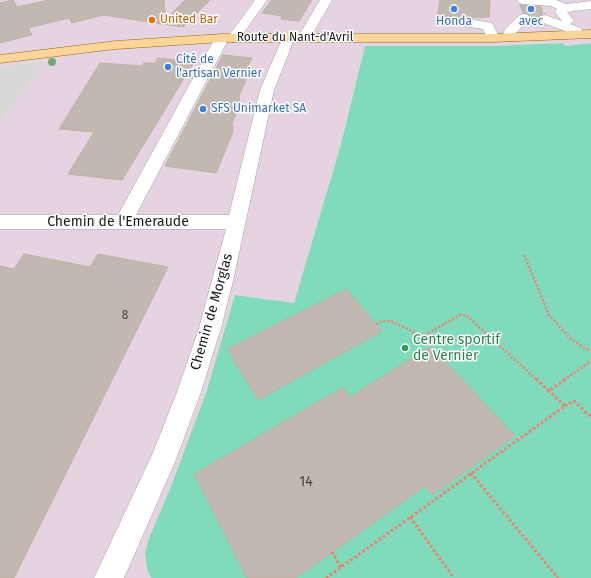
<!DOCTYPE html>
<html>
<head>
<meta charset="utf-8">
<style>
	body { margin:0 }
	canvas { display:block; background:#ede9e1 }
</style>
</head>
<body>
<canvas width="591" height="578"></canvas>
<script>
const context = document.querySelector('canvas').getContext('2d');
context.lineJoin = 'round';
function fill(path, color) {
  context.fillStyle = color;
  context.fill(path, 'evenodd');
}
function toPath(rows) {
  const path = new Path2D();
  for (const r of rows) {
    path.moveTo(r[0], r[1]);
    for (let i = 2; i < r.length; i += 2) path.lineTo(r[i], r[i + 1]);
  }
  return path;
}
function trace(path, color, width, dash) {
  context.strokeStyle = color;
  context.lineWidth = width;
  context.lineCap = dash ? 'butt' : 'round';
  context.setLineDash(dash || []);
  context.stroke(path);
}
function drawText(font, color, halo, rows, align = 'center') {
  context.font = font + ' "Fira Sans",sans-serif';
  context.lineWidth = 3;
  context.setLineDash([]);
  context.textBaseline = 'middle';
  context.strokeStyle = halo;
  context.fillStyle = color;
  for (const [text, x, y, turn = 0] of rows) {
    context.save();
    context.translate(x, y);
    context.rotate((+turn || 0) * Math.PI / 180);
    context.textAlign = isNaN(turn) ? turn : align;
    if (halo) context.strokeText(text, 0, 0);
    context.fillText(text, 0, 0);
    context.restore();
  }
}
fill(toPath([
	[47,60,0,124,0,69,3,66]
]), '#d9d8d8');
fill(toPath([
	[0,0,591,0,591,43,565,46,563,43,494,46,365,46,341,144,294,303,235,295,206,393,170,489,149,538,145,553,147,569,151,578,0,578,0,124,47,60,3,66,0,69]
]), '#e6d3e1');
fill(toPath([
	[563,43,565,46,591,43,591,578,151,578,147,569,145,553,149,538,170,489,206,393,235,295,294,303,341,144,365,46,494,46]
]), '#7fdbbc');
const building = toPath([
	[13,0,17,7,49,0,164,0,166,19,185,0,210,0,183,27,103,15,72,23,69,18,28,28,32,35,0,43,0,3,13,0],
	[272,0,312,0,299,21,281,19,282,16,262,13,272,0],
	[440,0,490,0,489,17,437,19,440,0],
	[520,5,541,7,543,14,540,15,538,20,542,24,527,23,531,17,528,14,523,13,520,5],
	[223,55,252,58,245,73,246,80,239,96,240,105,232,123,233,132,216,173,165,166,223,55],
	[158,58,194,62,122,180,68,174,94,132,59,129,100,63,142,66,144,63,155,63,158,58],
	[24,254,90,267,98,254,168,267,14,578,0,578,0,266,14,269,24,254],
	[346,289,382,331,258,400,227,349,346,289],
	[431,346,515,436,432,495,425,486,296,578,247,578,194,474,343,387,350,397,431,346]
]);
fill(building, '#c1b8b1');
trace(building, '#beb1a4', 1);
trace(toPath([
	[524,18,545,19]
]), '#c3c0b9', 14, [14, 6]);
const minor = toPath([
	[255,0,267,0,238,41,233,42,228,40,136,215,229,215,260,90,283,37,284,34,289,33,294,34,295,37,274,90,233,281,221,328,201,392,175,462,124,578,94,578,152,455,177,392,199,328,226,229,0,229,0,215,118,215,215,38,217,35,222,34,228,37,255,0],
	[320,0,332,0,309,40,299,40,298,37,320,0],
	[517,0,556,0,566,4,591,1,591,9,567,12,574,21,570,24,581,28,582,31,581,34,576,35,541,22,539,19,541,16,545,15,562,21,555,12,557,9,551,6,523,4,519,3,517,0],
	[524,14,528,15,530,18,516,33,514,41,504,41,502,38,505,29,520,15,524,14],
	[469,19,492,23,500,38,498,41,488,41,483,29,465,26,463,23,465,20,469,19]
]);
const major = toPath([
	[591,30,591,38,493,42,222,42,116,49,0,63,0,55,116,41,222,34,493,34,591,30]
]);
trace(minor, '#a2a2a2', 1);
trace(major, '#906803', 1);
trace(toPath([
	[524,255,549,315,569,337,584,348,591,350],
	[376,324,383,321,391,321,416,333,425,335,460,315,466,315,537,380],
	[564,380,591,361]
]), '#f77d68', 2.5, [2, 2]);
trace(toPath([
	[536,379,549,391,566,379],
	[565,406,574,401,591,417],
	[471,473,558,578],
	[410,517,454,578],
	[332,552,341,567],
	[326,578,565,406,549,391]
]), '#f77d68', 3, [2.5, 2.5]);
fill(minor, '#fff');
fill(major, '#fad499');
context.fillStyle = '#72aa74';
for (const [x, y] of [
	[52,62]
]) {
  context.beginPath();
  context.arc(x, y, 4, 0, 2 * Math.PI);
  context.fill();
}
for (const [x, y, r, color] of [
	[454,9,4,"#3f7fe0"],
	[531,9,4,"#3f7fe0"],
	[152,20,4,"#e8710a"],
	[168,67,4,"#3f7fe0"],
	[203,109,4,"#3f7fe0"],
	[405,348,4,"#2e9e5b"]
]) {
  const dot = new Path2D();
  dot.arc(x, y, r, 0, 2 * Math.PI);
  context.fillStyle = color;
  context.fill(dot);
  trace(dot, '#fff', 1.5);
}
drawText('12px', '#c56008', '#fff', [
	["United Bar",160,20]
], 'left');
drawText('12px', '#366cbe', '#fff', [
	["Honda",454,22],
	["avec",531,22],
	["Cité de",176,60,"left"],
	["l'artisan Vernier",176,74,"left"],
	["SFS Unimarket SA",211,109,"left"]
]);
drawText('12px', '#1b1b1b', '#fff', [
	["Route du Nant-d'Avril",295,38]
]);
drawText('12px', '#444240', null, [
	["8",125,316]
]);
drawText('14px', '#1b1b1b', '#fff', [
	["Chemin de l'Emeraude",118,222],
	["Chemin de Morglas",212,312,-74]
]);
drawText('14px', '#27864d', '#fff', [
	["Centre sportif",413,340],
	["de Vernier",413,356]
], 'left');
drawText('14px', '#444240', null, [
	["14",306,482]
]);
</script>
</body>
</html>
